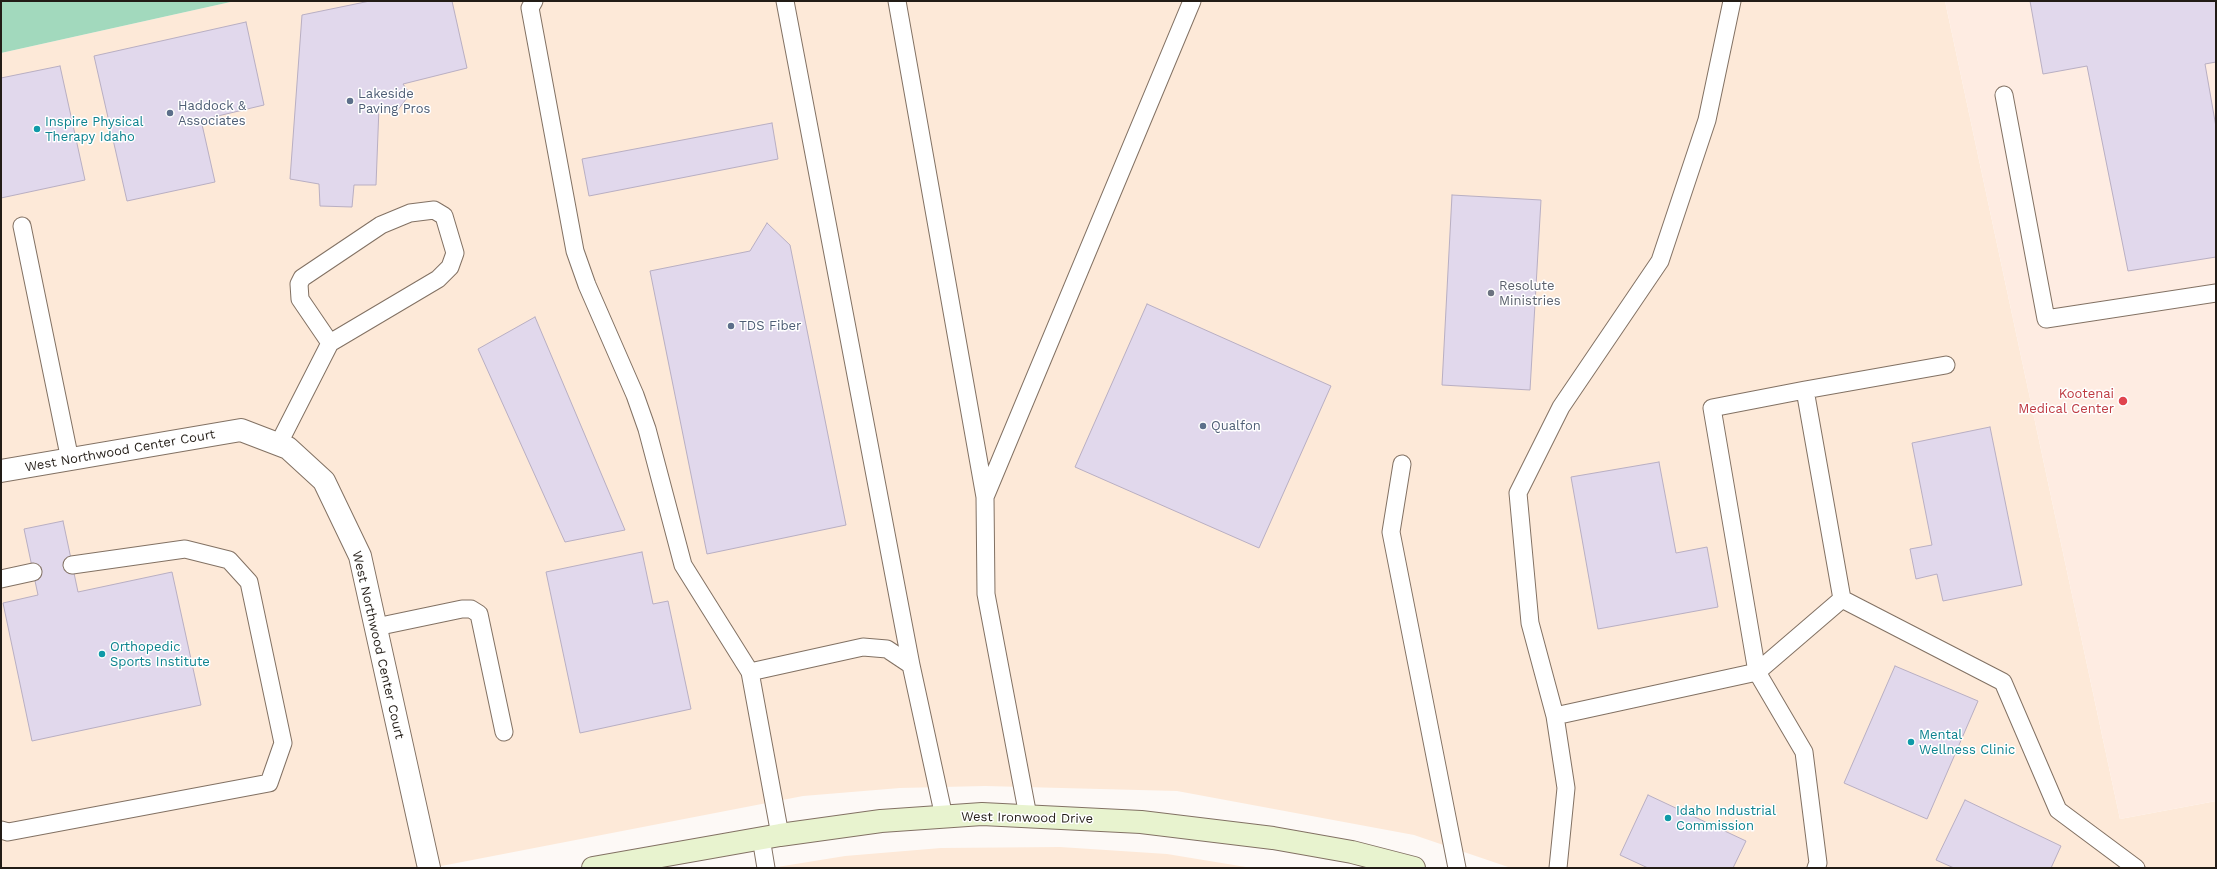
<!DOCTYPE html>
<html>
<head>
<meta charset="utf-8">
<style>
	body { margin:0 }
	#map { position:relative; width:2217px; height:869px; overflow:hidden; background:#fdf9f6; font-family:"Work Sans",sans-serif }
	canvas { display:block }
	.frame { position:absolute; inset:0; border:2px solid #221c16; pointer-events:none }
</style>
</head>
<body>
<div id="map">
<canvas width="2217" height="869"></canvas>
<div class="frame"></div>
</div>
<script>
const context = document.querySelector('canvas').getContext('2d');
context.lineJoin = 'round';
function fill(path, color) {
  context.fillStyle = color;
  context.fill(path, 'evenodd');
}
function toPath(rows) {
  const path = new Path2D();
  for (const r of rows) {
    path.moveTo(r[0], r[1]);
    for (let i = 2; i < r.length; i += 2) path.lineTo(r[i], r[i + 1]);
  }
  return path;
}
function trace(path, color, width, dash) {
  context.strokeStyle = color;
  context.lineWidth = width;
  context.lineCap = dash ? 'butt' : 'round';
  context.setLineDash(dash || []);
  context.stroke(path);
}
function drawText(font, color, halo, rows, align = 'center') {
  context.font = font + ' "Work Sans",sans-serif';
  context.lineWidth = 3;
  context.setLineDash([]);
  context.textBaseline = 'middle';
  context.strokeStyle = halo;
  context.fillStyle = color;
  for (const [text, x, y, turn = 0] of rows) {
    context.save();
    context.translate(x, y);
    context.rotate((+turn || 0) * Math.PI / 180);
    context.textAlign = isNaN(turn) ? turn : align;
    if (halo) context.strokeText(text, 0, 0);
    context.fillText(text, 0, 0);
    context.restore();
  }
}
fill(toPath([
	[235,1,1945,1,2120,819,2216,801,2216,868,1511,868,1414,835,1177,791,985,786,900,788,803,796,431,868,1,868,1,53],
	[1060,847,1167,854,1252,868,771,868,845,856,941,848]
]), '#fde9d8');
fill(toPath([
	[1945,1,2216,1,2216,801,2120,819]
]), '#feece2');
fill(toPath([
	[1,1,235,1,1,53]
]), '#a2d9bd');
const building = toPath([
	[370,1,452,1,467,68,403,84,410,94,397,111,379,107,376,185,354,185,352,207,320,206,319,184,290,179,302,15,370,1],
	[2030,1,2216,1,2216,62,2205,64,2216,127,2216,257,2128,271,2087,66,2043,74,2030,1],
	[246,22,264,105,201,120,215,182,127,201,94,56,246,22],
	[60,66,85,180,1,198,1,78,60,66],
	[772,123,778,159,589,196,582,159,772,123],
	[1452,195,1541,200,1530,390,1442,385,1452,195],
	[767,223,790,245,846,525,707,554,650,271,750,251,767,223],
	[1147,304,1331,386,1259,548,1075,467,1147,304],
	[535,317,625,530,565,542,478,349,535,317],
	[1990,427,2022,585,1943,601,1937,574,1916,579,1910,549,1932,545,1912,443,1990,427],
	[1659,462,1676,553,1707,547,1718,607,1598,629,1571,477,1659,462],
	[63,521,78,592,172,572,201,705,32,741,3,603,38,595,24,529,63,521],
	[642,552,653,604,668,601,691,709,580,733,546,572,642,552],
	[1895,666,1978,701,1927,819,1844,783,1895,666],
	[1648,795,1746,841,1733,868,1648,868,1620,855,1648,795],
	[1965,800,2061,846,2051,868,1954,868,1936,860,1965,800]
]);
fill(building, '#e1d8ec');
trace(building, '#b9afc3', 1);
const lane = toPath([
	[534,1,530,8,575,251,587,285,635,395,647,429,683,565,750,672],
	[785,1,911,665],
	[897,1,985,497,986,594,1028,816],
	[2004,95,2046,319,2216,293],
	[22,226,70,460],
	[1805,390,1946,365],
	[278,445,330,343,300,299,299,284,302,278,381,225,410,213,434,210,444,216,455,253,450,267,438,279,330,343],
	[1402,464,1391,532,1457,868],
	[985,497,1192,1],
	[1,579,33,572],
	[1842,599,2003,682,2058,810,2136,868],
	[376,627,462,609,471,609,479,614,504,732],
	[1757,672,1712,408,1805,390,1842,599],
	[1757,672,1842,599],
	[1555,716,1757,672,1804,752,1818,863,1816,868],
	[1,830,8,832,269,783,283,743,249,582,229,560,185,549,72,565],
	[780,835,750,672,863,647,887,649,911,665,944,817],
	[761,838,766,868],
	[1558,868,1566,788,1555,716,1530,623,1518,493,1561,407,1660,261,1707,120,1732,1]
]);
const street = toPath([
	[1,471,241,430,288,448,324,481,360,556,429,868]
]);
const secondary = toPath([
	[593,868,780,835,881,821,982,814,1141,822,1273,838,1352,852,1414,868]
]);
trace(lane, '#827163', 19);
trace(street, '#827163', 24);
trace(secondary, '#827163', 24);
trace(lane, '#fff', 17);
trace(street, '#fff', 22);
trace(secondary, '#e8f3cf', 22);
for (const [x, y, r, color] of [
	[350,101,4,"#5c6f8a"],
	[170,113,4,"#5c6f8a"],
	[37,129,4,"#0f9aa8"],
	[1491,293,4,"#6b7280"],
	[731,326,4,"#5c6f8a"],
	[2123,401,5,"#e0444e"],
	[1203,426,4,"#5c6f8a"],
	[102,654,4,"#0f9aa8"],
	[1911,742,4,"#0f9aa8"],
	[1668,818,4,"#0f9aa8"]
]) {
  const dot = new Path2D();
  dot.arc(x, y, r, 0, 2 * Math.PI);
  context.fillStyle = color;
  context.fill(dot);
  trace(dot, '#fff', 1.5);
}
drawText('13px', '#4e5e75', '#fff', [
	["Lakeside",358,94],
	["Paving Pros",358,109],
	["Haddock &",178,106],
	["Associates",178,121],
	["TDS Fiber",739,326],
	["Qualfon",1211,426]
], 'left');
drawText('13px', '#0d838f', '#fff', [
	["Inspire Physical",45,122],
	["Therapy Idaho",45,137],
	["Orthopedic",110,647],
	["Sports Institute",110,662],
	["Mental",1919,735],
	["Wellness Clinic",1919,750],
	["Idaho Industrial",1676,811],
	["Commission",1676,826]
], 'left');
drawText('13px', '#5b616d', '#fff', [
	["Resolute",1499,286],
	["Ministries",1499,301]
], 'left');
drawText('13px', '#be3a42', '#fff', [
	["Kootenai",2114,394],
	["Medical Center",2114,409]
], 'right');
drawText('13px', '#221c16', '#fff', [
	["West Northwood Center Court",120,451,-10],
	["West Northwood Center Court",378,645,77],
	["West Ironwood Drive",1027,818,1]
]);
</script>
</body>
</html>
